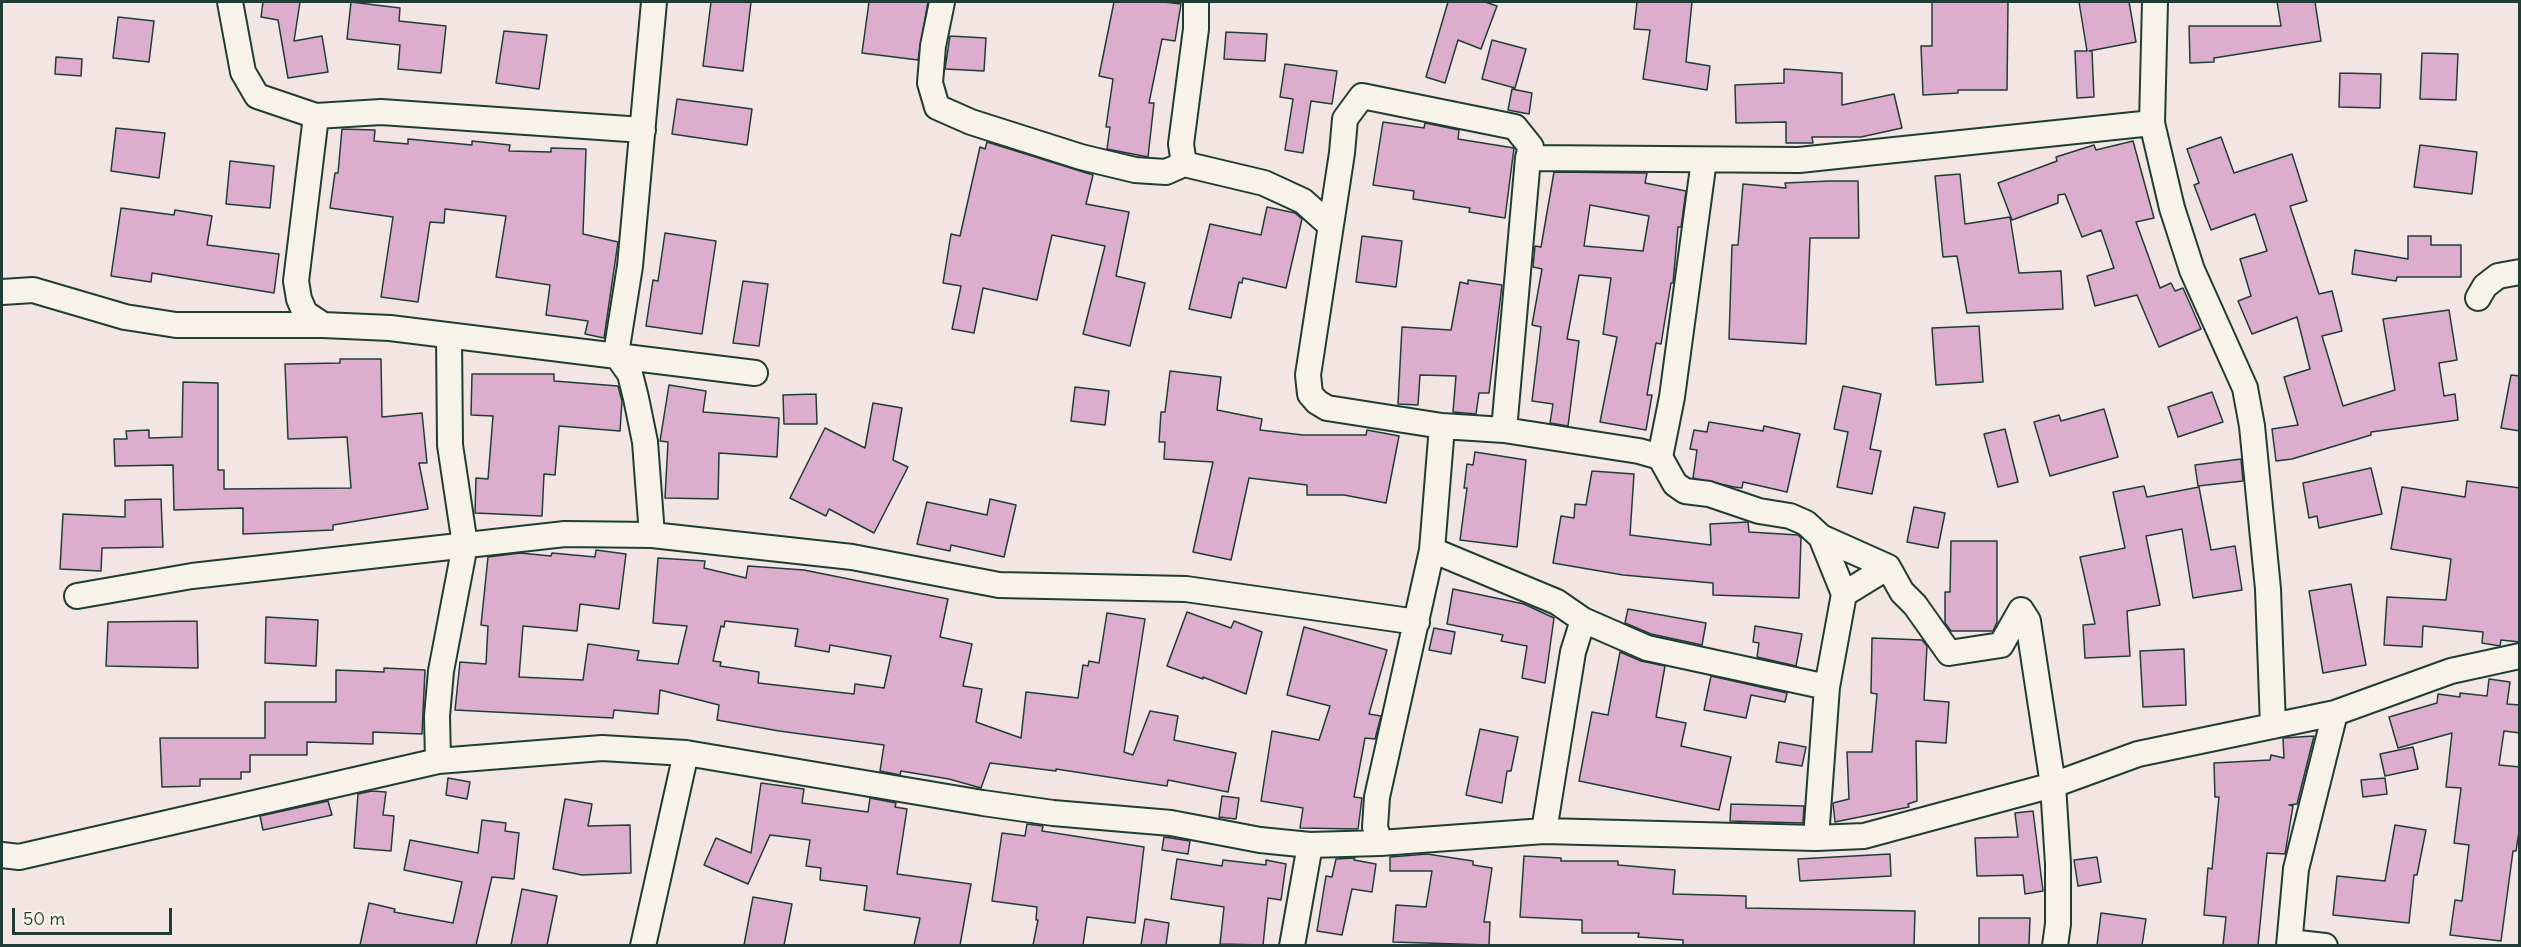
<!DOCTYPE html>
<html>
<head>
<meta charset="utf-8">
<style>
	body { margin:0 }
	#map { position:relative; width:2521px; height:947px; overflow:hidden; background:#f2e5e3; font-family:Delius,sans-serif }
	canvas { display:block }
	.frame { position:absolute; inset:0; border:3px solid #1f3d34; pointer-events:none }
	.scale { position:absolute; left:12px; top:908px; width:160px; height:27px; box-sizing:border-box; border:3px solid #1f3d34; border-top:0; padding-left:8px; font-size:18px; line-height:21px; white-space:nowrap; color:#1f3d34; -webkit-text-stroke:4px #f7f3e8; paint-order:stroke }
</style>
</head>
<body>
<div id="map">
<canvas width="2521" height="947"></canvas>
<div class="frame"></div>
<div class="scale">50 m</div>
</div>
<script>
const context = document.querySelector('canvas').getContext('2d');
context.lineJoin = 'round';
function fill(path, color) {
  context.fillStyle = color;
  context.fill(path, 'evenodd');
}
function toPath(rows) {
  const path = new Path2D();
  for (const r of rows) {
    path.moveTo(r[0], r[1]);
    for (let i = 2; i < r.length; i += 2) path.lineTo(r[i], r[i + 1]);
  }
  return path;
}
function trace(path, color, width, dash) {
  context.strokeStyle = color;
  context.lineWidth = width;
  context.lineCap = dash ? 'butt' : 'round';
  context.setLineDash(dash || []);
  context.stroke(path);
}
const building = toPath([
	[263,2,300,2,294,41,322,36,328,72,288,78,278,20,261,17,263,2],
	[351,2,400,8,399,21,446,26,441,73,398,69,400,45,347,39,351,2],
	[711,2,751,2,743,71,703,66,711,2],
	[869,2,928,2,918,60,862,53,869,2],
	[1114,2,1164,2,1181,4,1175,41,1162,39,1149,103,1154,103,1148,157,1107,149,1110,127,1106,127,1113,79,1099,76,1114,2],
	[1448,2,1485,2,1497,6,1481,49,1458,40,1445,83,1426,77,1448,2],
	[1637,2,1692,2,1686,62,1710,66,1707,90,1643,79,1650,30,1634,29,1637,2],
	[1932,2,2008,2,2007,90,1958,90,1958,93,1923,95,1921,46,1932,46,1932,2],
	[2079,2,2129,2,2136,42,2089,51,2092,51,2094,97,2077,98,2075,51,2087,51,2079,2],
	[2277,2,2315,2,2321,41,2214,58,2214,62,2190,63,2189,26,2281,26,2277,2],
	[118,17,154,21,149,62,113,58,118,17],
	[504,31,547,35,539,89,496,83,504,31],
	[1226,32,1267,34,1265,61,1224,59,1226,32],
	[950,36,986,38,984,71,945,69,950,36],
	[1492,40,1526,49,1515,88,1482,79,1492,40],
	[2422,53,2458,54,2456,100,2420,99,2422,53],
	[56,57,82,59,81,76,55,74,56,57],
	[1285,64,1337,71,1332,104,1311,101,1303,153,1285,150,1293,99,1280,97,1285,64],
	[1784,69,1842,73,1842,105,1894,94,1902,128,1861,137,1812,137,1813,143,1786,143,1786,122,1736,123,1735,85,1784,83,1784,69],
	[2340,73,2381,74,2380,108,2339,107,2340,73],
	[1512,89,1532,93,1529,114,1508,110,1512,89],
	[677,99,752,109,747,145,672,134,677,99],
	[1383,122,1424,128,1425,123,1459,130,1458,139,1514,148,1505,218,1469,212,1470,208,1413,199,1414,191,1373,185,1383,122],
	[116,128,165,133,159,178,111,171,116,128],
	[342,129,375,130,374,141,408,144,408,139,472,145,472,141,510,145,509,151,551,152,551,148,586,149,583,234,618,242,604,338,585,334,588,321,546,315,550,285,496,277,506,216,445,209,444,223,430,222,418,302,381,297,393,217,330,208,335,173,338,173,342,129],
	[2221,137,2234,173,2292,154,2307,201,2290,206,2319,294,2332,291,2342,331,2322,336,2343,406,2395,390,2383,319,2449,310,2457,360,2439,363,2444,396,2455,394,2458,420,2371,432,2371,435,2292,459,2276,461,2272,429,2298,425,2284,377,2310,369,2297,317,2252,334,2238,301,2251,296,2240,259,2267,251,2255,214,2211,230,2194,185,2199,183,2187,149,2221,137],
	[2133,141,2154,218,2136,222,2160,288,2171,283,2175,291,2183,288,2201,329,2159,347,2137,295,2095,306,2087,276,2114,268,2101,230,2082,237,2065,194,2058,195,2058,203,2012,220,1998,183,2057,161,2056,157,2094,145,2096,150,2133,141],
	[987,142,1093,175,1086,204,1129,212,1116,276,1145,283,1130,346,1083,334,1105,246,1052,235,1037,300,983,288,974,333,952,329,961,286,943,283,951,234,960,236,980,147,985,149,987,142],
	[2420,145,2477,152,2472,194,2414,187,2420,145],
	[230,161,274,166,270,208,226,204,230,161],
	[1554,172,1647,173,1645,183,1686,191,1681,227,1678,227,1673,283,1671,283,1661,344,1656,343,1647,395,1652,395,1646,430,1600,422,1617,337,1603,334,1611,278,1579,275,1567,339,1579,341,1568,426,1550,423,1553,404,1532,401,1541,327,1532,325,1542,269,1533,267,1535,246,1541,247,1554,172],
	[1590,205,1649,216,1643,251,1584,246,1590,205],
	[1960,174,1965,224,2010,217,2019,273,2061,271,2063,309,1967,313,1957,256,1943,257,1935,176,1960,174],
	[1830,181,1858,181,1859,238,1810,238,1806,344,1729,339,1732,245,1738,245,1743,184,1786,188,1785,183,1830,181],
	[1267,207,1295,213,1302,219,1286,288,1243,278,1242,283,1239,282,1231,318,1189,309,1210,224,1261,235,1267,207],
	[121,208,174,215,175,210,212,216,207,245,279,254,274,293,152,273,151,282,111,276,121,208],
	[665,233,716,241,702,334,646,326,653,280,658,281,665,233],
	[1362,236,1402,241,1396,287,1356,282,1362,236],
	[2408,236,2431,236,2431,245,2461,245,2461,277,2397,277,2396,281,2352,274,2355,250,2408,259,2408,236],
	[1468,280,1502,285,1489,393,1479,393,1476,414,1453,412,1456,376,1420,375,1418,405,1398,404,1402,327,1451,330,1460,282,1468,284,1468,280],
	[743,281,768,284,759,346,733,343,743,281],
	[1979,326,1983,382,1936,385,1932,328,1979,326],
	[340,359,381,359,382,417,422,413,427,463,419,463,428,509,333,525,333,530,243,534,243,508,174,510,173,465,115,466,114,439,127,439,126,431,149,430,149,438,182,437,183,382,218,383,218,470,224,470,224,489,351,488,347,437,288,439,285,364,340,363,340,359],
	[1170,371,1221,377,1217,410,1262,419,1260,430,1303,435,1366,435,1367,430,1399,436,1386,503,1344,495,1307,495,1307,485,1249,478,1231,560,1193,552,1213,462,1164,459,1165,442,1159,442,1161,412,1165,412,1170,371],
	[472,374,554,374,554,381,618,386,622,401,620,431,559,426,555,475,544,474,542,516,475,513,476,478,488,479,493,416,471,415,472,374],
	[2511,375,2520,376,2520,431,2501,428,2511,375],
	[669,385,706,391,703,412,779,418,777,457,719,453,718,499,665,498,668,442,660,441,669,385],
	[1843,386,1881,394,1870,449,1881,451,1872,494,1837,487,1848,432,1834,429,1843,386],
	[1075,387,1109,391,1105,425,1071,421,1075,387],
	[2212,392,2223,422,2178,437,2168,407,2212,392],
	[816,394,817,424,784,424,783,395,816,394],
	[873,403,902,408,893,460,908,467,874,533,829,509,826,516,790,498,825,428,865,448,873,403],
	[2104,409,2118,457,2050,476,2034,422,2059,415,2061,421,2104,409],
	[1709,422,1763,431,1764,426,1800,434,1787,492,1743,482,1742,488,1734,487,1693,478,1697,450,1690,449,1694,430,1707,432,1709,422],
	[2005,429,2018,482,1998,487,1984,434,2005,429],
	[1475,452,1526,460,1517,547,1460,540,1467,488,1464,488,1467,464,1473,465,1475,452],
	[2241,459,2243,481,2198,486,2195,465,2241,459],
	[2371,468,2382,514,2319,528,2317,516,2309,518,2303,483,2371,468],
	[1592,471,1634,474,1630,535,1711,545,1710,524,1748,522,1749,532,1798,535,1801,538,1799,598,1713,595,1713,583,1623,575,1553,563,1561,516,1574,518,1575,504,1586,505,1592,471],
	[2467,481,2520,488,2520,642,2501,640,2500,646,2482,643,2483,632,2423,626,2422,647,2384,645,2387,597,2446,600,2451,559,2391,549,2402,487,2465,497,2467,481],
	[2144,486,2147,497,2199,487,2211,550,2235,546,2242,590,2193,598,2182,529,2146,536,2160,605,2127,611,2130,656,2085,658,2083,625,2095,624,2080,557,2125,548,2113,492,2144,486],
	[161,499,163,547,102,548,101,571,60,569,63,514,125,517,125,500,161,499],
	[990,499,1016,505,1004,557,951,545,950,551,917,544,927,502,987,515,990,499],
	[1914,507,1945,513,1938,548,1907,542,1914,507],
	[1951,541,1997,541,1997,622,1993,631,1951,631,1945,623,1945,592,1950,592,1951,541],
	[596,550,626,554,619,609,580,604,577,631,523,626,519,677,583,680,588,644,639,651,637,660,678,664,687,626,653,623,658,558,705,561,704,568,746,578,748,566,804,570,948,599,940,637,972,644,963,686,982,689,976,722,1021,738,1026,692,1078,698,1083,665,1088,666,1089,661,1099,663,1107,613,1145,619,1124,752,1133,755,1150,711,1178,716,1174,740,1236,753,1228,792,1168,780,1167,786,1056,769,1056,771,990,763,981,788,949,779,901,771,900,775,880,771,884,745,779,731,717,720,719,705,660,690,658,714,614,710,613,718,455,710,460,662,486,664,488,626,481,625,488,557,520,553,551,556,552,553,595,557,596,550],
	[725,621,798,629,795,646,829,652,830,645,891,656,884,688,855,684,854,694,758,683,759,672,720,666,721,662,713,661,721,626,724,627,725,621],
	[2351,584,2366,665,2323,673,2309,591,2351,584],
	[1453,589,1524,604,1554,618,1545,683,1522,678,1527,646,1501,641,1503,635,1447,624,1453,589],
	[1628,609,1706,623,1702,645,1651,634,1625,623,1628,609],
	[1187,612,1231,628,1234,621,1262,632,1246,694,1203,677,1203,679,1167,666,1187,612],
	[266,617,318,620,316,666,265,663,266,617],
	[197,621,198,668,106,666,108,622,197,621],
	[1755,626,1802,634,1796,666,1757,657,1759,643,1753,642,1755,626],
	[1304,627,1387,650,1369,714,1381,716,1375,739,1365,738,1354,797,1362,798,1358,829,1300,828,1303,808,1261,801,1272,731,1319,740,1330,706,1287,695,1304,627],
	[1434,628,1455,632,1451,654,1429,650,1434,628],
	[1872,638,1922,640,1927,646,1924,700,1949,702,1946,743,1916,741,1917,801,1908,804,1909,807,1835,822,1833,803,1849,799,1847,752,1872,752,1877,694,1871,693,1872,638],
	[2184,649,2186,705,2143,707,2140,651,2184,649],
	[1620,652,1641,661,1665,666,1656,717,1686,723,1681,746,1731,757,1719,810,1579,781,1592,712,1608,715,1620,652],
	[384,668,425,670,422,734,373,732,373,744,307,742,307,755,250,755,250,772,241,772,241,779,200,779,200,786,162,787,160,738,265,738,265,702,336,702,336,670,384,672,384,668],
	[1711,676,1787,693,1785,702,1751,695,1746,718,1704,710,1711,676],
	[2489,679,2510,682,2507,704,2520,705,2520,733,2504,731,2499,765,2520,767,2520,825,2516,851,2513,851,2501,941,2450,935,2455,900,2462,901,2469,845,2454,843,2461,788,2446,787,2452,733,2398,748,2389,717,2437,703,2438,694,2460,697,2460,693,2487,696,2489,679],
	[1480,729,1518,737,1511,771,1507,771,1502,803,1466,795,1480,729],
	[2314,736,2297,804,2289,805,2293,806,2285,854,2267,853,2258,945,2223,945,2226,917,2204,915,2208,868,2212,869,2219,797,2215,797,2214,763,2270,760,2271,755,2284,758,2283,738,2314,736],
	[1779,742,1806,747,1802,766,1776,762,1779,742],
	[2413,747,2418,769,2385,776,2380,754,2413,747],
	[448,778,470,782,467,799,446,795,448,778],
	[2385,778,2387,794,2363,797,2361,780,2385,778],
	[761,783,804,789,802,803,868,812,870,798,896,803,895,807,907,809,897,874,971,884,960,945,914,945,920,918,864,910,867,886,820,880,821,868,806,866,810,840,770,835,748,884,704,865,716,838,751,853,761,783],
	[372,791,386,792,383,815,394,816,391,851,354,848,358,794,372,791],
	[1222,796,1239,798,1236,819,1219,817,1222,796],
	[565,799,592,804,588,826,630,825,631,873,582,875,553,869,565,799],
	[328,801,332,815,263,830,260,816,328,801],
	[1731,804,1804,806,1803,823,1730,821,1731,804],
	[2033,811,2043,891,2025,894,2023,875,1977,876,1975,838,2018,837,2015,813,2033,811],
	[482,820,506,823,505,831,519,833,514,879,492,877,476,945,360,945,369,903,395,909,394,912,453,923,462,882,404,870,410,840,478,853,482,820],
	[1027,824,1043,826,1042,831,1144,847,1135,923,1087,917,1083,945,1033,945,1038,920,1036,920,1037,907,992,901,1002,833,1025,836,1027,824],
	[2395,825,2426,830,2417,875,2414,875,2409,923,2333,915,2337,876,2385,881,2395,825],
	[1164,837,1190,841,1188,854,1162,850,1164,837],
	[1427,854,1473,861,1473,865,1492,868,1484,922,1490,922,1489,945,1393,942,1396,905,1426,907,1432,871,1390,871,1390,857,1427,854],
	[1890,854,1891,876,1800,881,1798,859,1890,854],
	[1524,856,1561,858,1561,861,1618,861,1618,865,1675,870,1673,894,1746,896,1746,908,1915,911,1914,945,1683,945,1683,940,1638,937,1639,933,1582,933,1582,920,1520,917,1524,856],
	[2097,857,2101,882,2078,886,2074,860,2097,857],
	[1355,858,1354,860,1376,864,1372,892,1352,889,1342,935,1317,931,1326,876,1332,877,1336,859,1355,858],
	[1177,859,1222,866,1223,860,1266,865,1266,860,1286,864,1281,900,1268,898,1263,945,1220,944,1224,907,1171,899,1177,859],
	[522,889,557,896,547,945,511,945,522,889],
	[753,897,792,904,784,945,744,945,753,897],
	[2101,913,2146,919,2142,945,2097,945,2101,913],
	[1979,918,2030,918,2029,945,1979,945,1979,918],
	[1145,919,1169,923,1166,945,1141,945,1145,919]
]);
fill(building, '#ddadce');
trace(building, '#1f3d34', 1.5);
const minor = toPath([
	[230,2,243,72,257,96,316,116,381,112,643,130],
	[942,2,933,46,930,83,937,107,971,122,1081,157,1135,170,1166,172,1184,164,1264,183,1303,201,1330,225],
	[2155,2,2152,123,2172,208,2192,270,2245,388,2252,426,2268,589,2273,726],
	[316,116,296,281,299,299,305,313,323,325,390,328,755,373],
	[1528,158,1799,160,2152,123],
	[1184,164,1181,144,1196,29,1196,2],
	[2,292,33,290,125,317,176,325,323,325],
	[2478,298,2485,286,2498,276,2520,272],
	[1504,430,1528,158,1531,147,1515,127,1362,96,1345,119,1342,153,1308,375,1310,394,1317,402,1327,408,1442,426,1504,430,1639,451,1660,457,1675,484,1685,491,1709,494,1759,511,1790,516,1806,523,1821,537,1844,594],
	[1660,457,1672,397,1704,160],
	[652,535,645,442,636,398,630,374,616,354,630,266,654,2],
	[1821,537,1888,567,1902,592,1915,605,1949,653,2001,645,2021,610,2028,621,2053,785,2058,864,2058,924,2055,946],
	[1432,550,1557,602,1583,620,1573,652,1544,831],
	[77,596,192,576,565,534,652,535,852,557,999,585,1186,589,1417,622],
	[1583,620,1647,648,1827,687],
	[438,761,437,716,441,671,465,545,450,445,449,336],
	[1816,838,1827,687,1844,594,1888,567],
	[1380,843,1375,827,1377,797,1432,550,1442,426],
	[2,855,19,857,438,761,602,748,686,753],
	[2290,942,2325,946],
	[643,946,686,753,983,803,1053,813,1171,823,1260,840,1310,845,1380,843,1544,831,1816,838,1864,836,2053,785,2138,754,2335,713,2451,671,2520,656],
	[1292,946,1310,845],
	[2289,946,2296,869,2335,713]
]);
trace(minor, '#1f3d34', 28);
trace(minor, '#f7f3e8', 24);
</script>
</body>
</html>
